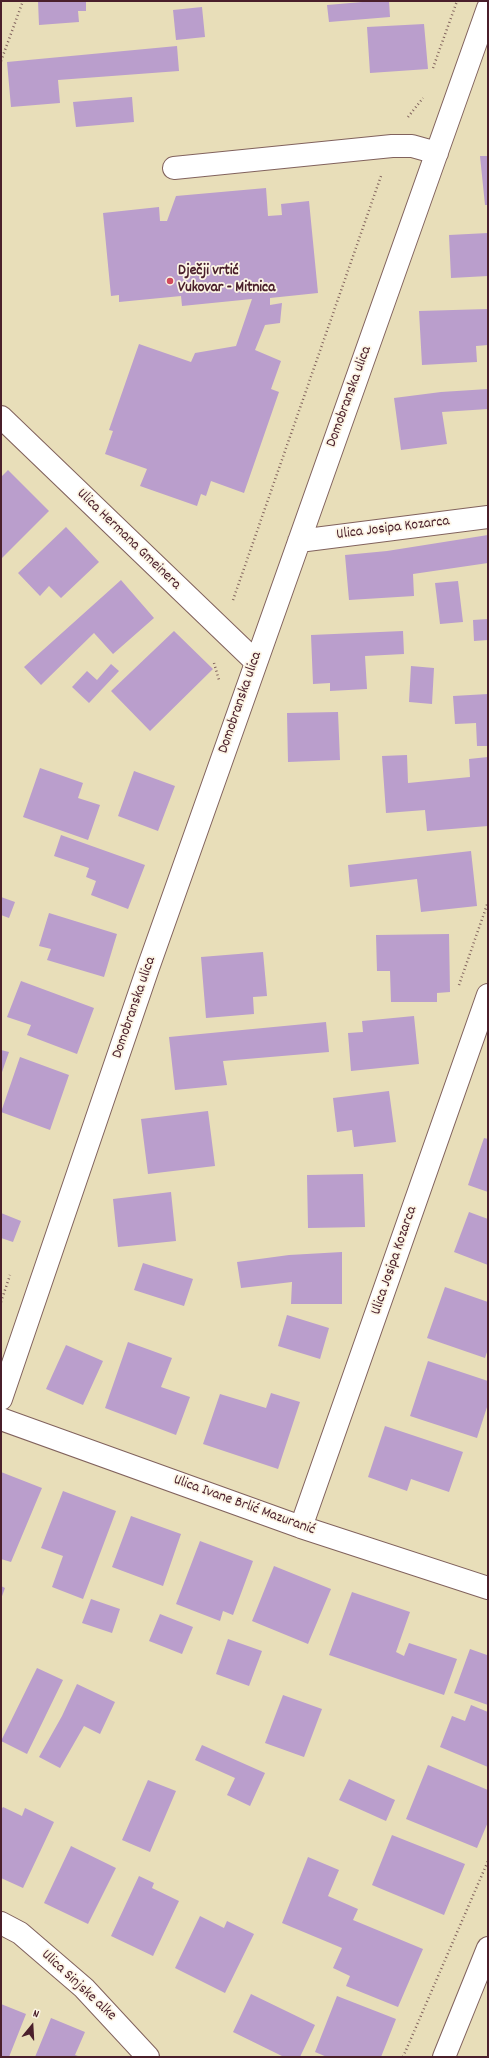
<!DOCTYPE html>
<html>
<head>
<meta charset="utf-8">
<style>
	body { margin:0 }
	#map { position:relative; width:489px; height:2058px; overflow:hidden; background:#e8deb9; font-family:Dekko,sans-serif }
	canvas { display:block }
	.frame { position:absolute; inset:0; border:2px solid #4a1f2b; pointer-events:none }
	.north { position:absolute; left:12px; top:2006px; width:40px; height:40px; -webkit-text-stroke:3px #fcf5e5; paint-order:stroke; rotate:18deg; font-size:11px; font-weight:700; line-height:16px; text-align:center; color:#4a1f2b }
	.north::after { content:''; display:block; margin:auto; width:14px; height:18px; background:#4a1f2b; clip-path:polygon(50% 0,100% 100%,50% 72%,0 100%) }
</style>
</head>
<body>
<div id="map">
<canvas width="489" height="2058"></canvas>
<div class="frame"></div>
<div class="north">N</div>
</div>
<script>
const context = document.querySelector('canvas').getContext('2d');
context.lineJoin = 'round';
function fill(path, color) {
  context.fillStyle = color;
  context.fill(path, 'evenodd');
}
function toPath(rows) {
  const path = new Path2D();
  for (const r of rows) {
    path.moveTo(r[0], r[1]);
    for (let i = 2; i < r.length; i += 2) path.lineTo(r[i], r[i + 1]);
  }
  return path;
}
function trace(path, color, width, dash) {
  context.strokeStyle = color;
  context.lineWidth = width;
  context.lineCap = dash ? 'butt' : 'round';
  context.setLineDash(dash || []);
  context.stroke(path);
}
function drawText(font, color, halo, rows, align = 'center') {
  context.font = font + ' Dekko,sans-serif';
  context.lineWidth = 3.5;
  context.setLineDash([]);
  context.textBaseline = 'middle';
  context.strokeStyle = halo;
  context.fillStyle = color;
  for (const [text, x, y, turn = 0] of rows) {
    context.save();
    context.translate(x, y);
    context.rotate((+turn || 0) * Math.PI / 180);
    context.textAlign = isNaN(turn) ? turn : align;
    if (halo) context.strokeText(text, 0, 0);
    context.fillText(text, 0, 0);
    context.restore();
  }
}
fill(toPath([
	[38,1,86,1,86,11,78,11,79,22,39,25],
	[374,1,389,1,390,17,329,22,327,5],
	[202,7,205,37,176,40,173,10],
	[424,24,428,69,370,73,367,27],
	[177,46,179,71,58,80,60,103,11,107,7,62],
	[132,97,134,122,76,127,73,102],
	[480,156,488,156,488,205,485,205],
	[266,188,268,216,282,215,281,204,309,201,318,293,270,298,270,305,282,303,280,323,265,325,255,350,281,361,271,389,279,392,244,493,211,481,206,496,201,494,197,506,140,486,147,469,105,454,113,431,109,430,139,344,191,362,195,353,236,346,252,299,182,306,181,296,119,302,119,295,111,296,103,213,159,207,160,221,167,221,176,196],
	[488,233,488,276,451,278,449,235],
	[488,309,488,345,476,346,477,362,422,365,419,311],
	[488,389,488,409,442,412,447,444,401,450,394,398,441,392],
	[8,470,49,511,1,559,1,477],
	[66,527,99,562,61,598,49,586,40,596,18,573],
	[488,535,488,563,413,574,414,596,349,600,345,555,387,551],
	[121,580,154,618,113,654,94,633,41,685,24,667],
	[458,581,463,622,440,624,435,583],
	[488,619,488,640,474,641,473,620],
	[174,631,213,669,150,731,111,691],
	[403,631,404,654,365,656,367,689,330,691,330,683,313,684,311,635],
	[111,664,119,671,89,703,72,687,87,671,97,680],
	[411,666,434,668,432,704,409,702],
	[488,694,488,746,477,746,476,723,455,724,453,696],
	[338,712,340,760,288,762,287,713],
	[407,755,408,783,470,777,469,759,488,757,488,826,427,831,425,810,386,813,382,756],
	[40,768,83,783,78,798,100,805,88,840,23,817],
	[134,771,175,786,158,831,118,816],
	[61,835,145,865,128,909,91,895,96,881,86,877,89,868,54,856],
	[471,851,477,906,421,912,417,879,350,887,348,865],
	[1,897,15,902,9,918,1,915],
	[49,913,117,934,104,977,47,960,51,949,39,946],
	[449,934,450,992,437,993,437,1002,391,1002,390,971,377,971,376,935],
	[263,952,267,996,253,997,254,1014,206,1018,201,957],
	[21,981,94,1008,77,1054,27,1035,31,1025,7,1017],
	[414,1016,419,1064,351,1071,348,1033,363,1032,362,1021],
	[326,1022,329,1052,223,1061,227,1085,175,1090,169,1037],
	[1,1050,9,1052,1,1075],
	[20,1057,69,1075,50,1130,1,1112],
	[389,1091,396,1142,354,1147,352,1130,337,1132,333,1098],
	[208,1111,215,1166,148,1174,141,1119],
	[484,1138,488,1139,488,1192,468,1185],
	[363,1174,365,1227,308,1228,307,1175],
	[171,1192,176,1241,118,1247,113,1199],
	[469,1212,488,1219,488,1265,454,1252],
	[1,1213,21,1221,13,1242,1,1238],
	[342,1252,342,1304,291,1304,292,1282,241,1288,237,1262,289,1255],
	[143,1263,193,1279,184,1306,134,1290],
	[445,1287,488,1302,488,1349,485,1358,427,1338],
	[287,1315,329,1328,320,1359,278,1346],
	[128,1342,172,1358,161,1387,190,1397,176,1435,105,1408],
	[66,1345,103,1361,83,1405,46,1389],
	[428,1361,488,1381,488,1404,477,1438,410,1416],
	[271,1393,300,1402,278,1469,203,1444,220,1394,266,1408],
	[385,1426,463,1452,449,1492,411,1479,407,1491,368,1477],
	[1,1472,42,1488,11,1562,1,1559],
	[63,1491,116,1511,83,1599,52,1587,63,1556,41,1548],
	[131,1516,181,1534,163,1586,112,1567],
	[200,1541,253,1561,233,1615,223,1611,220,1621,176,1604],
	[274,1566,331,1589,308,1644,252,1621],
	[1,1586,5,1588,1,1599],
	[352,1592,410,1612,396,1652,404,1656,409,1643,457,1659,444,1695,329,1655],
	[91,1599,120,1609,112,1633,82,1623],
	[160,1614,193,1627,182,1654,149,1641],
	[228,1639,262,1651,249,1686,216,1674],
	[470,1649,487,1655,488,1652,488,1705,454,1693],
	[37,1668,63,1680,27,1754,1,1741],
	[77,1684,115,1702,100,1734,84,1726,60,1768,39,1757,62,1716],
	[283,1695,322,1709,304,1757,265,1743],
	[471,1705,488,1712,488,1767,440,1747,452,1716,465,1721],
	[202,1745,265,1773,250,1806,227,1795,235,1778,195,1760],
	[428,1765,488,1790,488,1822,477,1848,406,1819],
	[349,1779,395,1800,386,1821,339,1800],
	[148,1780,176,1791,150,1852,122,1840],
	[3,1807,22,1816,25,1808,54,1822,23,1888,1,1878,1,1810],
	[392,1835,465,1864,444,1915,372,1885],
	[71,1846,116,1868,88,1924,44,1903],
	[308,1857,339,1870,328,1896,358,1909,353,1920,423,1949,398,2007,346,1986,350,1976,333,1968,342,1948,282,1923],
	[139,1876,154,1883,152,1888,179,1901,153,1956,111,1936],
	[200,1916,224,1928,227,1921,254,1934,225,1993,175,1968],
	[251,1994,315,2025,300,2057,284,2057,233,2032],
	[337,1996,396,2019,381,2057,327,2057,315,2052],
	[1,2004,26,2014,9,2057,1,2057],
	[51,2018,85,2032,75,2055,81,2057,35,2057]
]), '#ba9ecc');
const minor = toPath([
	[174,168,392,146,412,146,437,153],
	[1,417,256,662],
	[299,541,488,517],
	[1,1399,148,968,488,8],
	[1,1419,301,1527,488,1588],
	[301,1527,488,995],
	[1,1923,20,1933,84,1988,148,2057],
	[444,2057,488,1948]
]);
trace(minor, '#81625d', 24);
trace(toPath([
	[1,61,23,1],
	[433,68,457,1],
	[408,117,423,98],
	[233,600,381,176],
	[214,663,219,680],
	[459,985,488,902],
	[1,1302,10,1275],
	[403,2057,488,1861]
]), '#81625d', 2.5, [1, 3]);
trace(minor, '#fff', 22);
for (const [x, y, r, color] of [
	[170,281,4,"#d1495b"]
]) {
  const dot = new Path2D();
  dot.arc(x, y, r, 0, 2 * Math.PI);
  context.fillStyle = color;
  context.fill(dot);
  trace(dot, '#fcf5e5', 1.5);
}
drawText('bold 15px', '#4a1f2b', '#fcf5e5', [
	["Dječji vrtić",178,272],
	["Vukovar - Mitnica",178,289]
], 'left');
drawText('15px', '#4a1f2b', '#fcf5e5', [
	["Domobranska ulica",350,397,-70],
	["Ulica Josipa Kozarca",393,529,-7],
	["Ulica Hermana Gmeinera",128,540,44],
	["Domobranska ulica",241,703,-71],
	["Domobranska ulica",135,1008,-71],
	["Ulica Josipa Kozarca",395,1261,-71],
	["Ulica Ivane Brlić Mazuranić",244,1506,20],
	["Ulica Sinjske alke",78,1986,43]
]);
</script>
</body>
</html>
